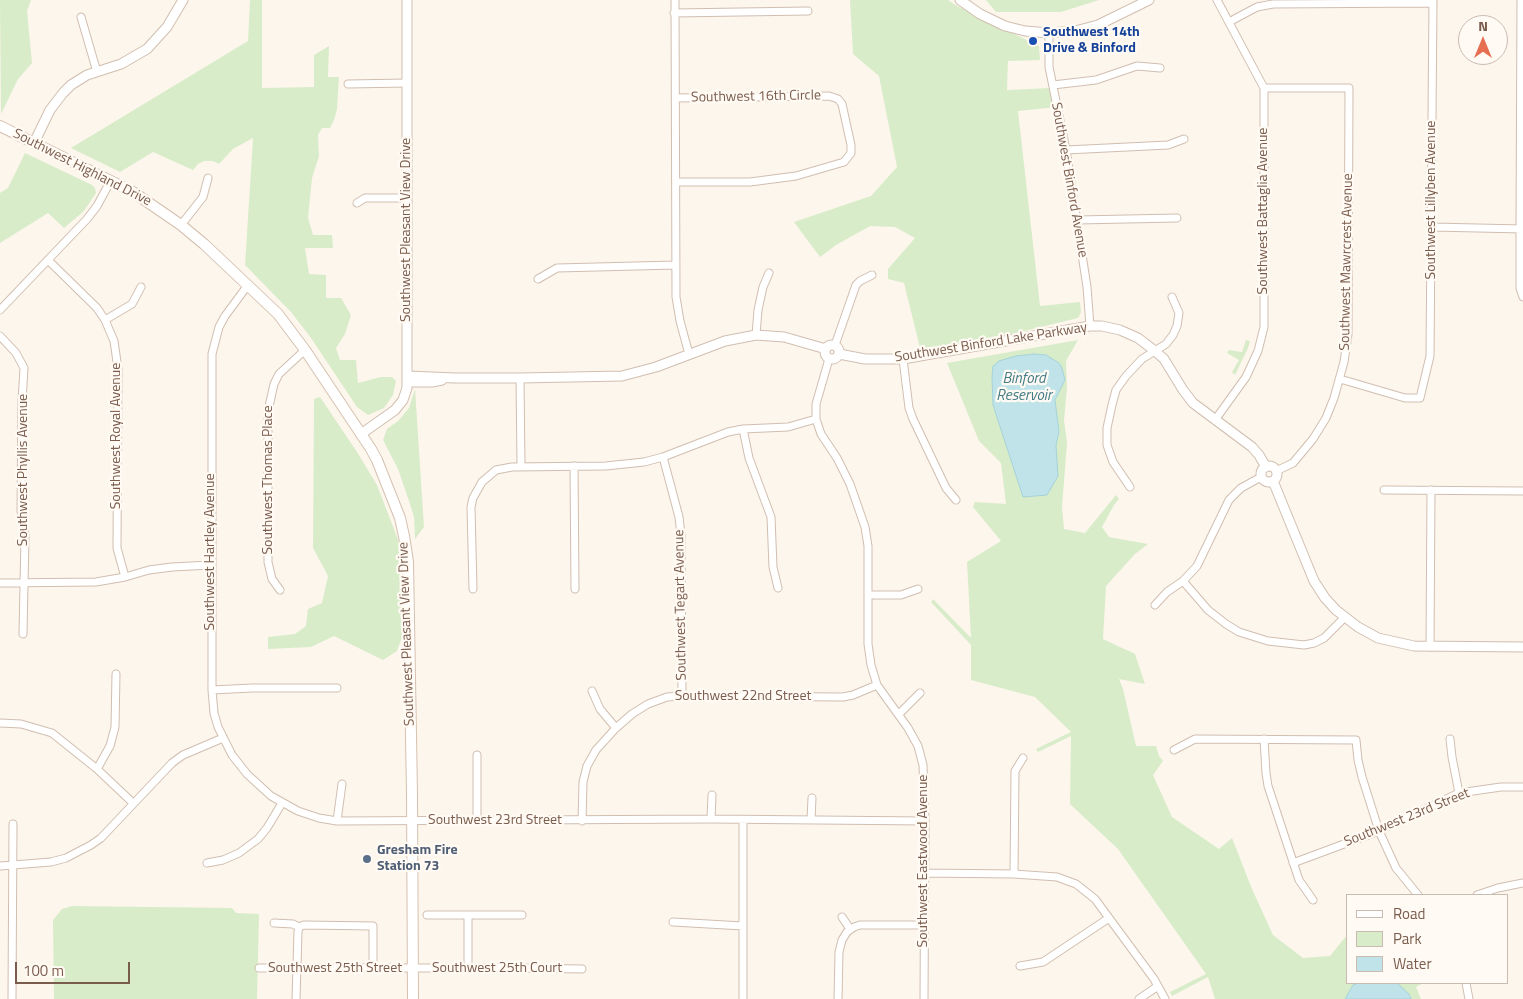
<!DOCTYPE html>
<html>
<head>
<meta charset="utf-8">
<style>
	body { margin:0 }
	#map { position:relative; width:1523px; height:999px; overflow:hidden; background:#fdf6ec; font-family:"Titillium Web",sans-serif }
	canvas { display:block }
	.legend { position:absolute; left:1346px; top:894px; width:162px; height:90px; box-sizing:border-box; background:#fffaf3; border:1px solid #cabbb1; margin:0; padding:6px 9px; list-style:none; font-size:15px; color:#7a5c4d }
	.legend li { display:flex; align-items:center; gap:10px; height:25px }
	.legend b { width:25px; border:1px solid #cabbb1 }
	.north { position:absolute; left:1458px; top:15px; width:50px; height:50px; box-sizing:border-box; background:#fffaf3; border:1px solid #cabbb1; border-radius:50%; rotate:0deg; font-size:14px; font-weight:700; line-height:20px; text-align:center; color:#7a5c4d }
	.north::after { content:''; display:block; margin:auto; width:18px; height:22px; background:#e76f51; clip-path:polygon(50% 0,100% 100%,50% 72%,0 100%) }
	.scale { position:absolute; left:15px; top:962px; width:115px; height:22px; box-sizing:border-box; border:2px solid #7a5c4d; border-top:0; padding-left:6px; font-size:15px; line-height:18px; white-space:nowrap; color:#7a5c4d; -webkit-text-stroke:4px #fffaf3; paint-order:stroke }
</style>
</head>
<body>
<div id="map">
<canvas width="1523" height="999"></canvas>
<ul class="legend">
<li><b style="height:6px;background:#fff"></b>Road</li>
<li><b style="height:14px;background:#d8ecc9"></b>Park</li>
<li><b style="height:14px;background:#bfe3e8"></b>Water</li>
</ul>
<div class="north">N</div>
<div class="scale">100 m</div>
</div>
<script>
const context = document.querySelector('canvas').getContext('2d');
context.lineJoin = 'round';
function fill(path, color) {
  context.fillStyle = color;
  context.fill(path, 'evenodd');
}
function toPath(rows) {
  const path = new Path2D();
  for (const r of rows) {
    if (r.length === 3) {
      path.moveTo(r[0] + r[2], r[1]);
      path.arc(r[0], r[1], r[2], 0, 2 * Math.PI);
      continue;
    }
    path.moveTo(r[0], r[1]);
    for (let i = 2; i < r.length; i += 2) path.lineTo(r[i], r[i + 1]);
  }
  return path;
}
function trace(path, color, width, dash) {
  context.strokeStyle = color;
  context.lineWidth = width;
  context.lineCap = dash ? 'butt' : 'round';
  context.setLineDash(dash || []);
  context.stroke(path);
}
function drawText(font, color, halo, rows, align = 'center') {
  context.font = font + ' "Titillium Web",sans-serif';
  context.lineWidth = 4.5;
  context.setLineDash([]);
  context.textBaseline = 'middle';
  context.strokeStyle = halo;
  context.fillStyle = color;
  for (const [text, x, y, turn = 0] of rows) {
    context.save();
    context.translate(x, y);
    context.rotate((+turn || 0) * Math.PI / 180);
    context.textAlign = isNaN(turn) ? turn : align;
    if (halo) context.strokeText(text, 0, 0);
    context.fillText(text, 0, 0);
    context.restore();
  }
}
fill(toPath([
	[0,0,31,0,27,11,32,63,18,79,1,114],
	[250,0,262,0,262,88,314,87,314,55,329,46,328,77,339,77,337,109,334,120,330,128,322,128,318,135,319,156,312,178,308,218,313,235,332,235,333,248,305,248,309,274,326,275,326,298,341,298,351,315,345,334,336,348,340,360,356,360,358,383,381,377,392,377,396,381,393,395,384,408,368,415,357,407,311,338,291,312,245,265,253,138,233,149,219,164,213,161,204,161,198,164,193,170,153,152,120,172,71,148,248,41],
	[850,0,948,0,955,5,1039,46,1040,60,1008,61,1007,90,1050,88,1057,107,1018,111,1040,306,1080,302,1081,312,1078,318,922,356,904,283,888,279,888,269,915,238,895,227,870,226,836,245,820,257,794,222,871,196,897,167,879,76,853,54],
	[986,0,1099,0,1061,12,996,12],
	[25,153,92,185,95,188,96,193,84,211,64,228,48,213,0,243,0,193,8,188],
	[1078,340,1066,361,1067,388,1064,420,1067,443,1062,507,1064,529,1085,533,1116,495,1119,499,1114,505,1102,527,1109,537,1148,544,1135,554,1106,586,1103,639,1135,654,1145,684,1119,679,1123,689,1136,746,1156,746,1159,756,1163,761,1153,775,1172,817,1219,849,1232,838,1252,889,1273,935,1303,958,1330,956,1347,935,1347,983,1423,983,1416,987,1421,999,1215,999,1208,977,1172,996,1170,992,1206,974,1118,849,1070,804,1071,736,1038,752,1036,749,1071,732,1035,697,971,680,971,645,931,602,933,599,971,638,967,562,1001,541,973,507,975,502,1006,504,1001,463,979,441,947,363],
	[1246,340,1250,341,1248,348,1235,375,1232,372,1239,360,1227,353,1229,350,1242,352],
	[415,389,424,527,415,539,414,517,409,501,398,469,383,440,387,429,398,421,409,408],
	[320,397,357,452,377,485,402,550,405,629,397,651,383,660,334,636,311,647,268,649,268,637,295,634,306,626,308,609,322,603,328,576,313,548,314,399],
	[72,906,232,908,236,913,259,914,257,999,54,999,53,920,62,909]
]), '#d8ecc9');
const water = toPath([
	[1034,354,1046,355,1059,363,1062,368,1065,380,1055,400,1059,432,1056,445,1058,476,1047,495,1023,497,993,405,992,377,993,366,999,361,1016,356,1034,354],
	[1358,983,1397,983,1409,994,1411,999,1345,999,1353,985,1358,983]
]);
fill(water, '#bfe3e8');
trace(water, '#a5d3da', 1);
const minor = toPath([
	[675,0,676,297,680,321,689,354],
	[1521,0,1520,229,1520,288,1523,297],
	[674,13,808,11],
	[81,17,97,72],
	[1229,22,1257,7,1273,4,1432,3],
	[1049,33,1049,67,1066,150,1087,287,1090,326],
	[348,84,407,83],
	[1053,85,1096,80,1137,66,1160,68],
	[1264,88,1349,88,1348,334,1344,362,1334,398,1326,418,1313,439,1293,463,1276,471],
	[676,98,829,96,838,99,842,104,851,145,851,153,844,162,796,176,750,182,677,182],
	[1066,150,1168,145,1184,139],
	[357,203,365,198,407,198],
	[1077,220,1177,218],
	[181,225,203,197,208,178],
	[1432,227,1523,229],
	[48,260,97,308,105,320,114,341,118,369,117,548,125,577],
	[538,279,557,268,676,265],
	[248,285,225,316,219,327,212,354,212,690,214,713,218,727,232,755,247,774,271,796,298,811,319,818,337,821,711,819,925,821],
	[0,310,87,219,97,206,111,180],
	[105,320,132,304,141,287],
	[756,335,758,310,763,287,769,273],
	[0,336,16,353,24,368,22,401,21,511,25,536,23,634],
	[835,345,856,285,860,281,872,275],
	[829,359,816,404,816,419,821,434,837,458,850,484,865,527,868,546,868,644,871,665,877,685,908,728,918,746,923,765,925,821,924,999],
	[903,359,909,408,913,419,946,488,956,500],
	[520,378,521,466],
	[1340,379,1405,398,1420,398,1430,356,1433,0],
	[1215,420,1246,377,1258,351,1264,327,1264,88,1217,0],
	[743,429,749,458,771,517,773,567,778,588],
	[663,457,679,517,681,535,682,696],
	[574,466,575,589],
	[1130,487,1113,462,1107,445,1107,428,1112,405,1116,390,1126,376,1142,359,1166,344,1173,335,1177,326,1179,313,1172,297],
	[1384,490,1523,491],
	[1183,581,1208,610,1226,624,1239,632,1268,641,1304,645,1314,643,1324,638,1344,618],
	[0,583,96,582,125,577,149,570,172,567,211,565],
	[473,589,471,507,473,498,482,482,496,470,512,467,606,466,644,462,663,457,728,432,743,429,788,427,816,419],
	[280,590,272,579,268,562,268,411,274,384,279,374,305,350],
	[868,595,901,595,918,589],
	[1155,605,1167,592,1183,581,1197,566,1229,500,1241,488,1261,477],
	[1430,647,1431,490],
	[212,690,252,688,337,688],
	[592,691,600,709,616,728],
	[899,714,920,693],
	[0,723,21,724,52,733,97,769,133,803],
	[1264,739,1266,773,1268,786,1299,880,1313,900],
	[1450,739,1452,757,1459,793],
	[1174,750,1195,739,1356,740,1358,760,1362,777,1379,831,1396,868,1418,895],
	[477,755,477,820],
	[97,769,110,746,115,727,116,674],
	[711,819,712,795],
	[811,820,812,798],
	[337,821,342,784],
	[582,821,583,782,587,766,596,750,616,728,632,714,648,704,667,697,682,696,843,697,853,695,877,685],
	[207,863,223,860,239,853,258,839,267,828,282,803],
	[1293,863,1379,831,1459,793,1501,787,1523,787],
	[0,866,51,862,66,858,91,845,101,838,172,763,183,755,223,738],
	[924,873,1014,874,1057,877,1076,884,1095,899,1154,979,1165,999],
	[1014,874,1015,771,1023,758],
	[1477,895,1498,888,1523,883],
	[427,915,522,915],
	[842,917,850,929],
	[673,922,743,926],
	[274,923,293,924,299,927,304,925,373,926,373,968],
	[1020,966,1043,962,1109,918],
	[259,968,522,968,582,969],
	[468,968,468,915],
	[1466,983,1469,999],
	[12,999,13,824],
	[296,999,298,932,299,927],
	[743,999,743,820],
	[838,999,839,952,842,940,847,932,854,927,860,925,924,925],
	[1139,999,1158,986]
]);
const tertiary = toPath([
	[960,0,980,14,1005,26,1025,31,1049,33,1075,31,1098,25,1149,0],
	[34,143,50,110,63,93,71,85,87,75,121,64,147,49,167,27,183,0],
	[832,352,7],
	[839,354,865,359,903,359,1090,326,1102,326,1120,330,1138,338,1155,351,1164,359,1183,390,1193,403,1252,447,1259,455,1266,467],
	[408,376,455,378,520,378,622,376,656,367,725,341,756,335,784,337,826,349],
	[408,382,432,382,442,380],
	[361,434,395,410,403,400,407,388,407,0],
	[1269,474,8],
	[1273,481,1314,581,1325,598,1336,610,1358,627,1378,638,1414,646,1523,647]
]);
const secondary = toPath([
	[0,126,133,192,181,225,204,244,278,314,305,350,371,449,377,460,400,518,404,536,408,562,412,794,413,999]
]);
trace(minor, '#d1beb0', 9);
trace(tertiary, '#d1beb0', 11);
trace(secondary, '#d6c0b0', 12);
trace(minor, '#fff', 7);
trace(tertiary, '#fff', 9);
trace(secondary, '#fff', 10);
for (const [x, y, r, color] of [
	[1033,41,5,"#1a4fb4"],
	[367,859,5,"#5c6f8a"]
]) {
  const dot = new Path2D();
  dot.arc(x, y, r, 0, 2 * Math.PI);
  context.fillStyle = color;
  context.fill(dot);
  trace(dot, '#fffaf3', 2);
}
drawText('bold 14px', '#164399', '#fffaf3', [
	["Southwest 14th",1043,33],
	["Drive & Binford",1043,49]
], 'left');
drawText('14px', '#7a5c4d', '#fffaf3', [
	["Southwest 16th Circle",756,97,-1],
	["Southwest Highland Drive",82,168,27],
	["Southwest Binford Avenue",1069,180,80],
	["Southwest Lillyben Avenue",1432,200,-90],
	["Southwest Battaglia Avenue",1264,211,-90],
	["Southwest Pleasant View Drive",407,230,-90],
	["Southwest Mawrcrest Avenue",1347,262,-89],
	["Southwest Binford Lake Parkway",991,343,-9],
	["Southwest Royal Avenue",117,436,-90],
	["Southwest Phyllis Avenue",24,470,-90],
	["Southwest Thomas Place",269,480,-90],
	["Southwest Hartley Avenue",211,552,-90],
	["Southwest Tegart Avenue",681,605,-91],
	["Southwest Pleasant View Drive",407,634,-92],
	["Southwest 22nd Street",743,697],
	["Southwest 23rd Street",1407,818,-22],
	["Southwest 23rd Street",495,821],
	["Southwest Eastwood Avenue",924,861,-90],
	["Southwest 25th Street",335,969],
	["Southwest 25th Court",497,969]
]);
drawText('bold 14px', '#4e5e75', '#fffaf3', [
	["Gresham Fire",377,851],
	["Station 73",377,867]
], 'left');
drawText('italic 15px', '#437c86', '#fffaf3', [
	["Binford",1024,379],
	["Reservoir",1024,396]
]);
</script>
</body>
</html>
